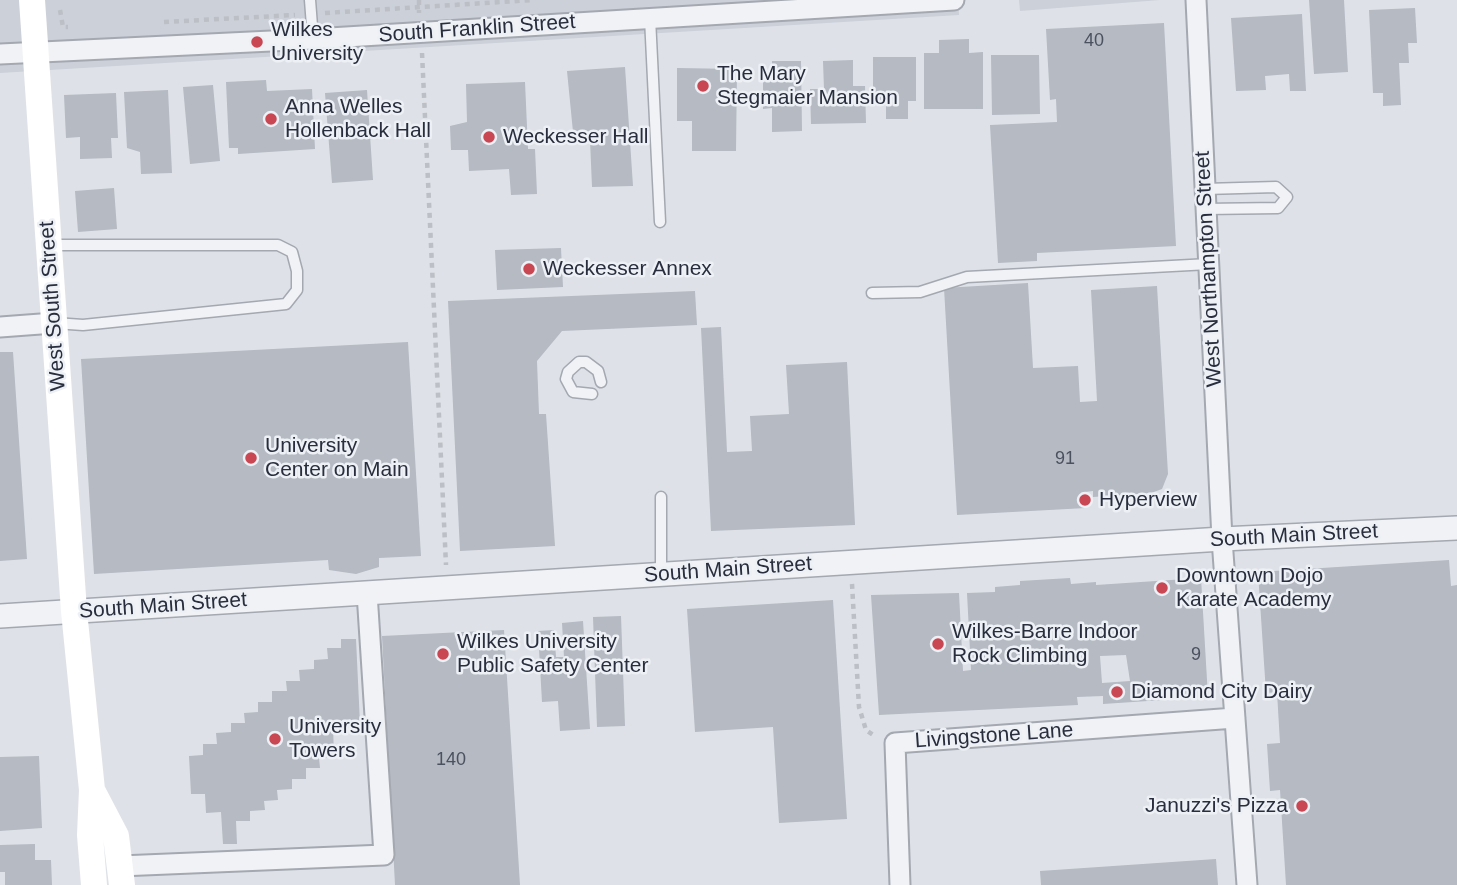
<!DOCTYPE html>
<html>
<head>
<meta charset="utf-8">
<style>
	body { margin:0 }
	canvas { display:block; background:#dee1e7 }
</style>
</head>
<body>
<canvas width="1457" height="885"></canvas>
<script>
const context = document.querySelector('canvas').getContext('2d');
context.lineJoin = 'round';
function fill(path, color) {
  context.fillStyle = color;
  context.fill(path, 'evenodd');
}
function toPath(rows) {
  const path = new Path2D();
  for (const r of rows) {
    path.moveTo(r[0], r[1]);
    for (let i = 2; i < r.length; i += 2) path.lineTo(r[i], r[i + 1]);
  }
  return path;
}
function trace(path, color, width, dash) {
  context.strokeStyle = color;
  context.lineWidth = width;
  context.lineCap = dash ? 'butt' : 'round';
  context.setLineDash(dash || []);
  context.stroke(path);
}
function drawText(font, color, halo, rows, align = 'center') {
  context.font = font + ' Arial,sans-serif';
  context.lineWidth = 5;
  context.setLineDash([]);
  context.textBaseline = 'middle';
  context.strokeStyle = halo;
  context.fillStyle = color;
  for (const [text, x, y, turn = 0] of rows) {
    context.save();
    context.translate(x, y);
    context.rotate((+turn || 0) * Math.PI / 180);
    context.textAlign = isNaN(turn) ? turn : align;
    if (halo) context.strokeText(text, 0, 0);
    context.fillText(text, 0, 0);
    context.restore();
  }
}
fill(toPath([
	[0,0,958,0,959,15,0,73],
	[1019,0,1160,0,1020,11]
]), '#ccd0d9');
fill(toPath([
	[1309,0,1344,0,1348,72,1314,74],
	[1415,8,1417,43,1408,43,1409,63,1399,63,1401,105,1383,106,1383,93,1373,93,1369,10],
	[1302,14,1306,91,1290,91,1289,74,1265,76,1266,90,1236,91,1231,18],
	[1164,23,1176,246,1037,253,1037,261,998,263,990,125,1057,122,1056,99,1050,100,1046,29],
	[969,39,969,53,983,52,983,109,924,109,924,53,939,53,939,40],
	[991,55,1039,55,1040,114,992,115],
	[873,57,916,57,916,101,908,101,908,119,886,119,886,102,873,102],
	[853,60,853,86,865,86,866,123,811,124,810,89,824,89,823,61],
	[772,61,801,61,802,131,772,132,772,108,763,109,763,71,772,71],
	[625,67,633,186,592,187,590,140,574,142,567,71],
	[677,68,737,69,736,151,692,151,692,121,677,121],
	[266,80,267,91,312,89,315,149,238,154,238,148,229,148,226,82],
	[525,82,528,149,535,149,537,194,511,195,509,169,469,171,468,150,451,150,450,126,467,122,466,84],
	[213,85,220,161,190,164,183,87],
	[168,90,172,173,141,174,140,152,127,148,124,92],
	[367,90,373,180,332,183,325,93],
	[116,93,118,138,111,138,112,158,80,159,80,137,66,138,64,95],
	[114,188,117,229,78,232,75,191],
	[561,248,563,287,497,290,495,250],
	[1028,283,1033,368,1078,366,1080,402,1097,401,1091,290,1157,286,1168,474,1162,489,1151,493,1093,497,1093,491,1085,492,1086,508,957,515,944,288],
	[695,291,697,325,562,331,537,361,539,414,546,414,555,546,460,551,448,301],
	[721,327,727,452,752,451,750,416,789,414,786,365,847,362,855,525,711,531,701,328],
	[408,342,421,556,379,558,379,567,356,574,329,570,328,560,94,574,81,359],
	[0,352,13,352,27,559,0,561],
	[1449,560,1451,586,1457,585,1457,885,1286,885,1280,790,1270,791,1267,744,1280,743,1277,692,1266,693,1258,572],
	[1070,578,1071,584,1096,582,1096,585,1201,578,1208,697,1103,704,1103,696,1077,697,1078,705,879,715,871,595,959,593,963,671,971,670,967,593,995,592,995,587,1020,585,1020,581],
	[1126,655,1130,681,1102,683,1100,656],
	[833,600,847,819,779,823,773,727,695,732,687,609],
	[621,616,625,726,597,727,593,617],
	[583,621,590,729,560,731,558,701,542,702,538,631,554,630,556,657,564,657,562,623],
	[504,630,520,885,395,885,382,636],
	[341,639,356,639,360,724,333,725,334,757,319,758,320,768,306,768,306,779,292,779,292,789,277,790,278,800,264,801,265,810,250,811,250,821,236,821,237,844,223,844,221,812,206,813,205,794,191,794,189,756,203,755,203,744,217,744,216,733,231,732,231,723,245,723,244,713,258,712,258,702,272,702,272,691,287,691,286,681,300,681,299,670,314,669,314,660,328,659,327,648,341,648],
	[39,756,42,828,0,831,0,757],
	[35,844,35,860,51,860,52,885,5,885,5,872,0,872,0,845],
	[1216,859,1218,885,1041,885,1040,871]
]), '#b5bac3');
const service = toPath([
	[310,0,313,39],
	[650,18,660,222],
	[1205,189,1276,187,1287,197,1278,208,1205,209],
	[52,245,278,245,292,252,297,271,297,290,286,304,83,325,55,323],
	[872,293,920,292,967,277,1209,264],
	[592,394,573,392,566,379,568,372,579,362,586,362,598,371,601,382],
	[661,574,661,497]
]);
const minor = toPath([
	[1196,0,1222,539,1247,885],
	[0,54,313,39,954,0],
	[0,327,54,323],
	[120,866,384,855,367,593],
	[900,885,895,743,1235,718]
]);
const tertiary = toPath([
	[0,616,1222,539,1457,528]
]);
trace(service, '#a4a8b1', 13);
trace(minor, '#a4a8b1', 23);
trace(tertiary, '#a4a8b1', 26);
trace(toPath([
	[419,0,419,13],
	[60,10,63,27,68,27],
	[325,13,533,0],
	[164,22,295,15],
	[422,53,446,565],
	[852,584,859,707,866,730,876,737]
]), '#bcbfc5', 4.5, [5, 5]);
trace(service, '#f0f2f5', 10);
trace(minor, '#f0f2f5', 19);
trace(tertiary, '#f0f2f5', 23);
trace(toPath([
	[32,0,74,611,92,790,90,835,94,885],
	[93,792,116,836,122,885]
]), '#fff', 26);
for (const [x, y, r, color] of [
	[257,42,7,"#c84753"],
	[703,86,7,"#c84753"],
	[271,119,7,"#c84753"],
	[489,137,7,"#c84753"],
	[529,269,7,"#c84753"],
	[251,458,7,"#c84753"],
	[1085,500,7,"#c84753"],
	[1162,588,7,"#c84753"],
	[938,644,7,"#c84753"],
	[443,654,7,"#c84753"],
	[1117,692,7,"#c84753"],
	[275,739,7,"#c84753"],
	[1302,806,7,"#c84753"]
]) {
  const dot = new Path2D();
  dot.arc(x, y, r, 0, 2 * Math.PI);
  context.fillStyle = color;
  context.fill(dot);
  trace(dot, '#edf0f5', 2.5);
}
drawText('18px', '#4b515e', null, [
	["40",1094,41],
	["91",1065,459],
	["9",1196,655],
	["140",451,760]
]);
drawText('21px', '#282e3d', '#edf0f5', [
	["South Franklin Street",477,29,-4],
	["West Northampton Street",1209,269,-93],
	["West South Street",53,306,-94],
	["South Main Street",1294,536,-3],
	["South Main Street",728,570,-4],
	["South Main Street",163,606,-4],
	["Livingstone Lane",994,736,-4]
]);
drawText('21px', '#282e3d', '#edf0f5', [
	["Wilkes",271,30],
	["University",271,54],
	["The Mary",717,74],
	["Stegmaier Mansion",717,98],
	["Anna Welles",285,107],
	["Hollenback Hall",285,131],
	["Weckesser Hall",503,137],
	["Weckesser Annex",543,269],
	["University",265,446],
	["Center on Main",265,470],
	["Hyperview",1099,500],
	["Downtown Dojo",1176,576],
	["Karate Academy",1176,600],
	["Wilkes-Barre Indoor",952,632],
	["Rock Climbing",952,656],
	["Wilkes University",457,642],
	["Public Safety Center",457,666],
	["Diamond City Dairy",1131,692],
	["University",289,727],
	["Towers",289,751],
	["Januzzi's Pizza",1288,806,"right"]
], 'left');
</script>
</body>
</html>
